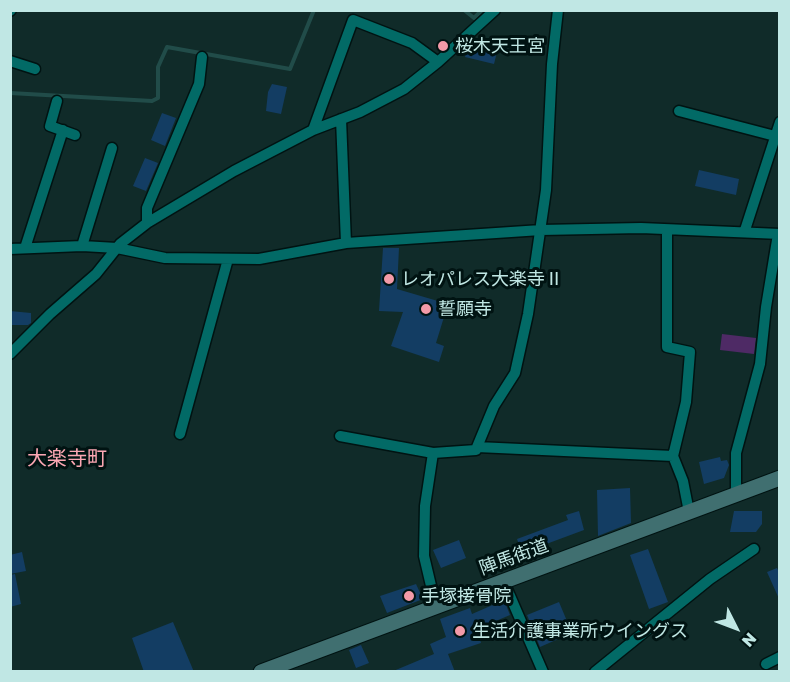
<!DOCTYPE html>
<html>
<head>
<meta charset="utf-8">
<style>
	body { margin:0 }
	#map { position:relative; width:790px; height:682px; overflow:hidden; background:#102b29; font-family:"Golos Text",sans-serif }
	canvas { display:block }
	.frame { position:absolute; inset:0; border:12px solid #c0e7e4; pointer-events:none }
	.north { position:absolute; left:706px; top:598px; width:60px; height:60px; -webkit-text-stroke:4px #001312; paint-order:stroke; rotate:132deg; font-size:16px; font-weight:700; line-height:24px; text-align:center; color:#c0e7e4 }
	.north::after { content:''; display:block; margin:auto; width:21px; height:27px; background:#c0e7e4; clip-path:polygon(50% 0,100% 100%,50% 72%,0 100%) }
</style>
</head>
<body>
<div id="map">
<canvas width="790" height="682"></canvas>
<div class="frame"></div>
<div class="north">N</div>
</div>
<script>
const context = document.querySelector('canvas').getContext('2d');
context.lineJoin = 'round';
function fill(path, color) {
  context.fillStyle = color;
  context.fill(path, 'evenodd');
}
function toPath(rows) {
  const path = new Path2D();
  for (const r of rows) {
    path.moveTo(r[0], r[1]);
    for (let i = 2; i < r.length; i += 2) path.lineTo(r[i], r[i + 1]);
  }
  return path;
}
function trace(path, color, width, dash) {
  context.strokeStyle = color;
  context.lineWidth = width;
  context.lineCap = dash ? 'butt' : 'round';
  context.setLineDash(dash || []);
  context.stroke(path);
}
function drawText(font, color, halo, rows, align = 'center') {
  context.font = font + ' "Golos Text","Noto Sans JP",sans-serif';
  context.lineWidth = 6;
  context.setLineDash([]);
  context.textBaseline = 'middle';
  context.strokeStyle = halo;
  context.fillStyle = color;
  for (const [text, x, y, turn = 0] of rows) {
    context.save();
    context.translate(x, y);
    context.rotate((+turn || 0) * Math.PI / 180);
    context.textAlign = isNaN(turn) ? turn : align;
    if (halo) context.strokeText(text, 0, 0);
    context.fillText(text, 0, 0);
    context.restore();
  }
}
fill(toPath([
	[722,334,756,338,754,354,720,350]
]), '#4e2a65');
trace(toPath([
	[464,10,474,18,482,10],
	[10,93,152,101,158,98,158,67,167,47,290,69,314,10]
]), '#214c49', 4);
fill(toPath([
	[472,41,498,48,494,64,465,57,468,45],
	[272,84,287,87,281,114,266,111,268,92],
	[162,113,176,118,165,146,151,140],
	[145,158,158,163,146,191,133,186],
	[699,170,739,179,736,195,695,186],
	[383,248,399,248,397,289,448,304,436,343,444,346,439,362,391,346,403,312,379,311],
	[10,311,31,313,31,323,28,325,10,325],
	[720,457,721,461,727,460,729,465,724,478,704,484,699,462],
	[630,488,631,523,598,536,597,490],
	[579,511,584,530,522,553,517,539,568,520,566,515],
	[734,511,762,511,762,524,756,532,730,532],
	[459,540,466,558,441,568,433,550],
	[648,549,668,602,649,609,630,555],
	[22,552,26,571,10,574,10,555],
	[777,568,780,574,780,601,767,572],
	[15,574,21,604,10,607,10,575],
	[416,584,423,599,387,613,380,596],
	[504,600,510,615,477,629,481,643,448,654,455,672,391,672,434,654,430,644,446,637,440,619,470,608,472,614],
	[559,602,572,633,540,647,527,615],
	[173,622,194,672,144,672,132,638],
	[361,645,369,663,356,668,349,650]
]), '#133d63');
const street = toPath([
	[10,11,11,10],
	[10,61,35,69],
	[57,101,50,126,75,135],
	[679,111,775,136],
	[341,119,346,243],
	[313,130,353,20,412,43,438,62],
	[147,223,147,208,199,84,202,57],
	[667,230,667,347,690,352,686,402,673,456],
	[745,230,780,122],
	[82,246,112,148],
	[25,248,63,130],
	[10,249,82,246,117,248,165,258,259,259,346,243,541,230,641,228,780,234],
	[10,354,50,314,96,274,120,244,147,223,234,171,313,130,360,112,404,89,438,62,495,10],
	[180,434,228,259],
	[340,436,433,453,476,450,477,447,673,456,683,481,689,512],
	[477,447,494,406,515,373,528,314,546,190,552,64,558,10],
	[433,453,425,506,424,556,436,607],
	[736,494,736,453,760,364,766,307,778,234],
	[504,582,543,672],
	[766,664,780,657],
	[595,672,710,579,754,549]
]);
const secondary = toPath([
	[261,672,780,478]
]);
trace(street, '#001312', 13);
trace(secondary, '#001312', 17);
trace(street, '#026a66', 10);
trace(secondary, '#406f70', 15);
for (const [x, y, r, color] of [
	[443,46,6,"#f39aa8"],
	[389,279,6,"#f39aa8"],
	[426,309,6,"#f39aa8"],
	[409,596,6,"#f39aa8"],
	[460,631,6,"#f39aa8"]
]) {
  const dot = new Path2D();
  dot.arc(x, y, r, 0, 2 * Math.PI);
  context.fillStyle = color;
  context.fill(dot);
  trace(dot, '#001312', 2);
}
drawText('18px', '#c0e7e4', '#001312', [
	["桜木天王宮",455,46],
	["レオパレス大楽寺Ⅱ",401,279],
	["誓願寺",438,309],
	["手塚接骨院",421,596],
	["生活介護事業所ウイングス",472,631]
], 'left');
drawText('18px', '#c0e7e4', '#001312', [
	["陣馬街道",514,557,-20]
]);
drawText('20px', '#fba7b3', '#001312', [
	["大楽寺町",67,459]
]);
</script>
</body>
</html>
